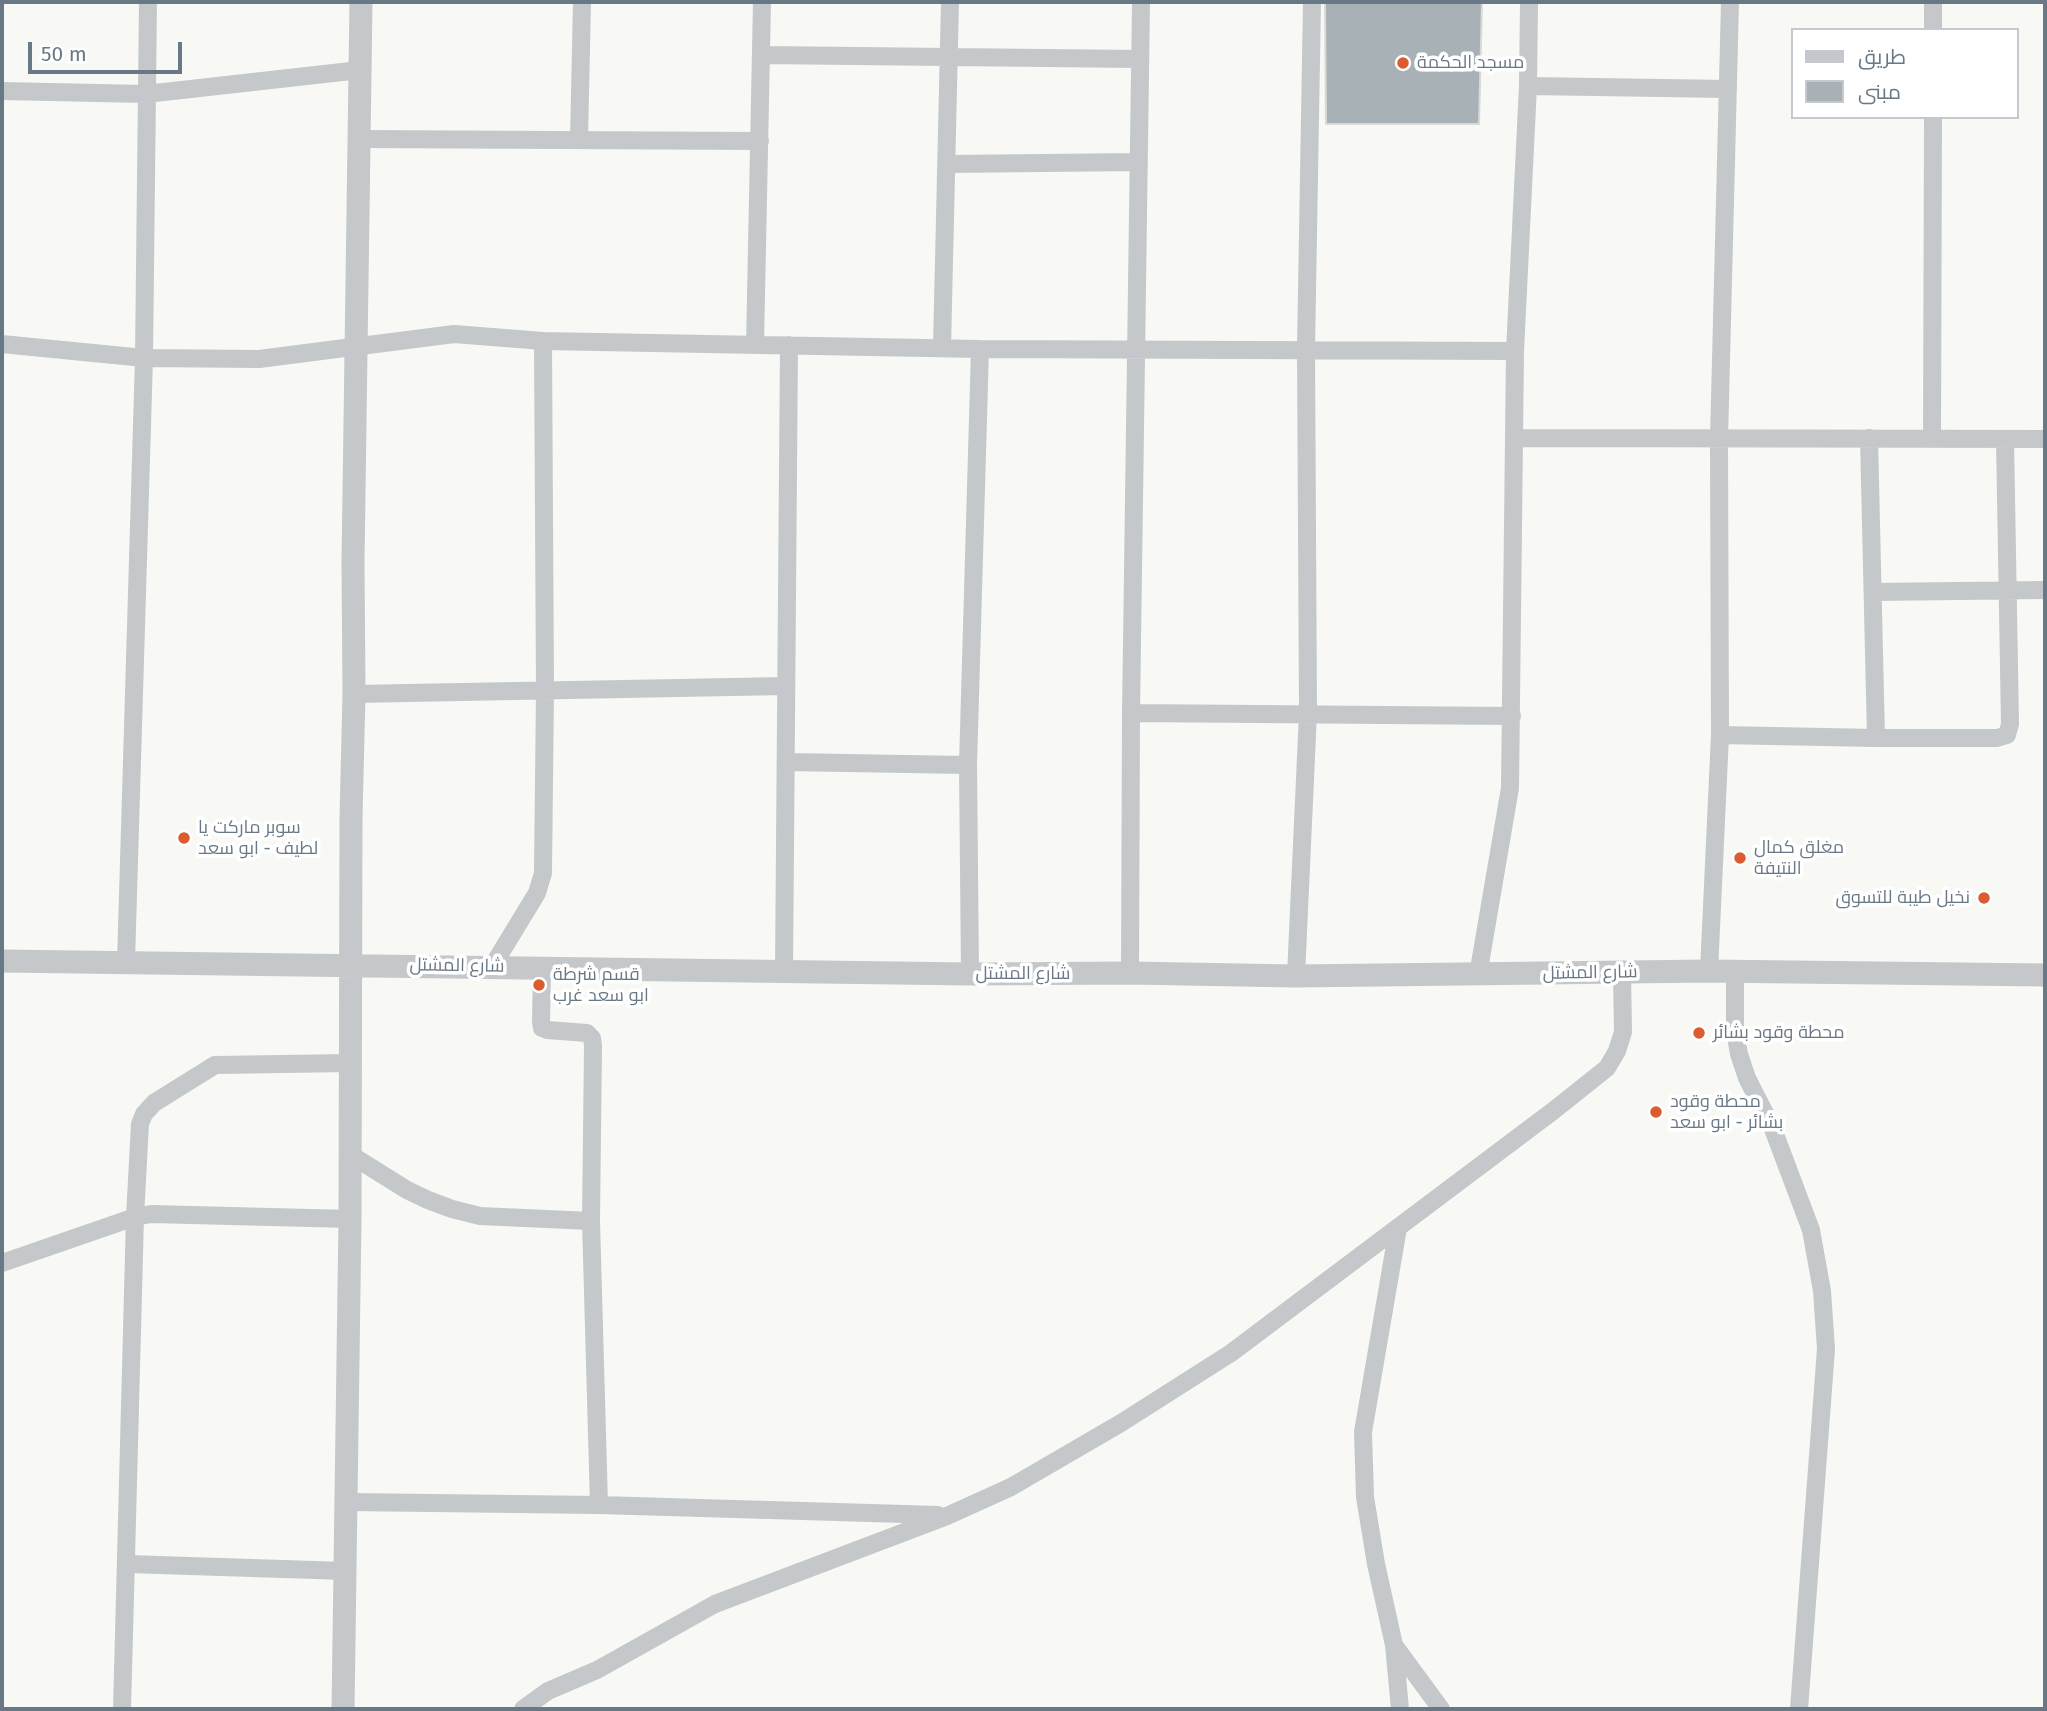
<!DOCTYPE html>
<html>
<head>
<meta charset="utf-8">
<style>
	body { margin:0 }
	#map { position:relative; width:2047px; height:1711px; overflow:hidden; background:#f8f8f5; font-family:"Fira Sans",Cairo,sans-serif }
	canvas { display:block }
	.frame { position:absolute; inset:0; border:4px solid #687885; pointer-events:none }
	.legend { position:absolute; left:1791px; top:28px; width:228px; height:91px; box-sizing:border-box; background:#fff; border:2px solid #c3c9ce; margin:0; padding:9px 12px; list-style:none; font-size:21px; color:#687885 }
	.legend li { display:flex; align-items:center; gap:14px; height:35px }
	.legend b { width:35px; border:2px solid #c3c9ce }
	.scale { position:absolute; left:28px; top:42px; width:154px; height:32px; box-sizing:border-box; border:4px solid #687885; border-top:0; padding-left:9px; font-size:21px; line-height:24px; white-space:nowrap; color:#687885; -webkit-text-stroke:5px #fff; paint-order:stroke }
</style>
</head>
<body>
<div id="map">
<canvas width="2047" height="1711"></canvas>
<div class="frame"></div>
<ul class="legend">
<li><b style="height:9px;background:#c4c8cb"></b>طريق</li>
<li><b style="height:19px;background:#a8b1b6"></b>مبنى</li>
</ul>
<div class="scale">50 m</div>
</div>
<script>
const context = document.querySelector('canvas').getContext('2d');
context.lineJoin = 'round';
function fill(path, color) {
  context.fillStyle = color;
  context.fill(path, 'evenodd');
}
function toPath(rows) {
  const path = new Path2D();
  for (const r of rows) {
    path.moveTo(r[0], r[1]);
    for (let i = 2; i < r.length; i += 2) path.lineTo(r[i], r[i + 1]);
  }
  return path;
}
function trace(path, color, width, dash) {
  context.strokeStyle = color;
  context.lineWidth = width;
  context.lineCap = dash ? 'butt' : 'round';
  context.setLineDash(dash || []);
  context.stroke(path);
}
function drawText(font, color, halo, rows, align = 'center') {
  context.font = font + ' "Fira Sans",Cairo,sans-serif';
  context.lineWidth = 7;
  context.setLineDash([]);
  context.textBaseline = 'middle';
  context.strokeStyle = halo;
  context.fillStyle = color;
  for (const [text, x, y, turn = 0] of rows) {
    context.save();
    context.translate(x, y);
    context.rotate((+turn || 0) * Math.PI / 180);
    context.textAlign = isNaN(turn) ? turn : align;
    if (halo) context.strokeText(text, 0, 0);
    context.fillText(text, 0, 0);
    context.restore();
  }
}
const building = toPath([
	[1325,2,1482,2,1479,124,1326,124,1325,2]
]);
fill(building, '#a8b1b6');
trace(building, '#d9d9d8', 2);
trace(toPath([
	[1933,30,1933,2],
	[761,55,1140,59],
	[1528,86,1728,89],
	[2,91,146,94,360,70],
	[359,139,760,141],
	[579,140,582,2],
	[947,164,1139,162],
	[2,344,144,358,259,359,454,334,543,341,980,349,1515,351],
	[755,345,762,2],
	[942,347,950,2],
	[1515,438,2045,439],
	[1869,438,1876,738],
	[1932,438,1933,117],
	[1873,592,2045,590],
	[354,694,786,686],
	[1131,713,1512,716],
	[1720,735,1876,738,1997,738,2007,735,2010,724,2005,439],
	[786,762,968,765],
	[126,962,144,358,148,2],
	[492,967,537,893,543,873,545,690,543,341],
	[542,967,541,1022,542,1028,547,1030,587,1033,592,1038,593,1046,591,1221,599,1505],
	[784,971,789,345],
	[1709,971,1720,735,1719,439,1730,2],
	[1735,971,1735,1031,1739,1054,1747,1078,1773,1129,1811,1230,1822,1291,1826,1349,1799,1709],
	[1130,973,1131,713,1141,2],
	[970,974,968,765,980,349],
	[1478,975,1510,788,1515,351,1528,86,1529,2],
	[1296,976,1308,713,1306,349,1312,2],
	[351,1155,407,1190,428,1200,452,1209,480,1216,591,1221],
	[1398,1228,1363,1432,1365,1497,1376,1564,1394,1645,1400,1709],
	[2,1263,135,1217,151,1214,350,1219],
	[347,1502,599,1505,938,1515],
	[128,1564,345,1571],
	[1394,1645,1441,1709],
	[122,1709,135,1217,140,1124,144,1114,154,1103,215,1065,351,1063],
	[523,1709,548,1691,597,1670,715,1604,947,1516,1011,1487,1121,1423,1231,1353,1553,1111,1607,1068,1617,1051,1623,1032,1622,973]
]), '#c4c8cb', 18);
trace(toPath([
	[2,961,970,974,1130,973,1296,976,1709,971,2045,975],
	[343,1709,350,1219,351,818,354,694,353,562,361,2]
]), '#c4c8cb', 23);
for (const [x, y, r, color] of [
	[1403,63,7,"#dc5b31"],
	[184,838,7,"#dc5b31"],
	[1740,858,7,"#dc5b31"],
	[1984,898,7,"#dc5b31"],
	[539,985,7,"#dc5b31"],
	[1699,1033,7,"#dc5b31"],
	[1656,1112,7,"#dc5b31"]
]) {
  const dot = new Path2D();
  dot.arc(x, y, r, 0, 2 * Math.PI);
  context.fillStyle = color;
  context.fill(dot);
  trace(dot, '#fff', 2.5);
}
drawText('18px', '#687885', '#fff', [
	["مسجد الحكمة",1417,63],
	["سوبر ماركت يا",198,828],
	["لطيف - ابو سعد",198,849],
	["مغلق كمال",1754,848],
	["النتيفة",1754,869],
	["نخيل طيبة للتسوق",1970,898,"right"],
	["قسم شرطة",553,975],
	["ابو سعد غرب",553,996],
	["محطة وقود بشائر",1713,1033],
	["محطة وقود",1670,1102],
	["بشائر - ابو سعد",1670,1123]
], 'left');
drawText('18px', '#687885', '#fff', [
	["شارع المشتل",457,966,1],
	["شارع المشتل",1590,973,-1],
	["شارع المشتل",1023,974]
]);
</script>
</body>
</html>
